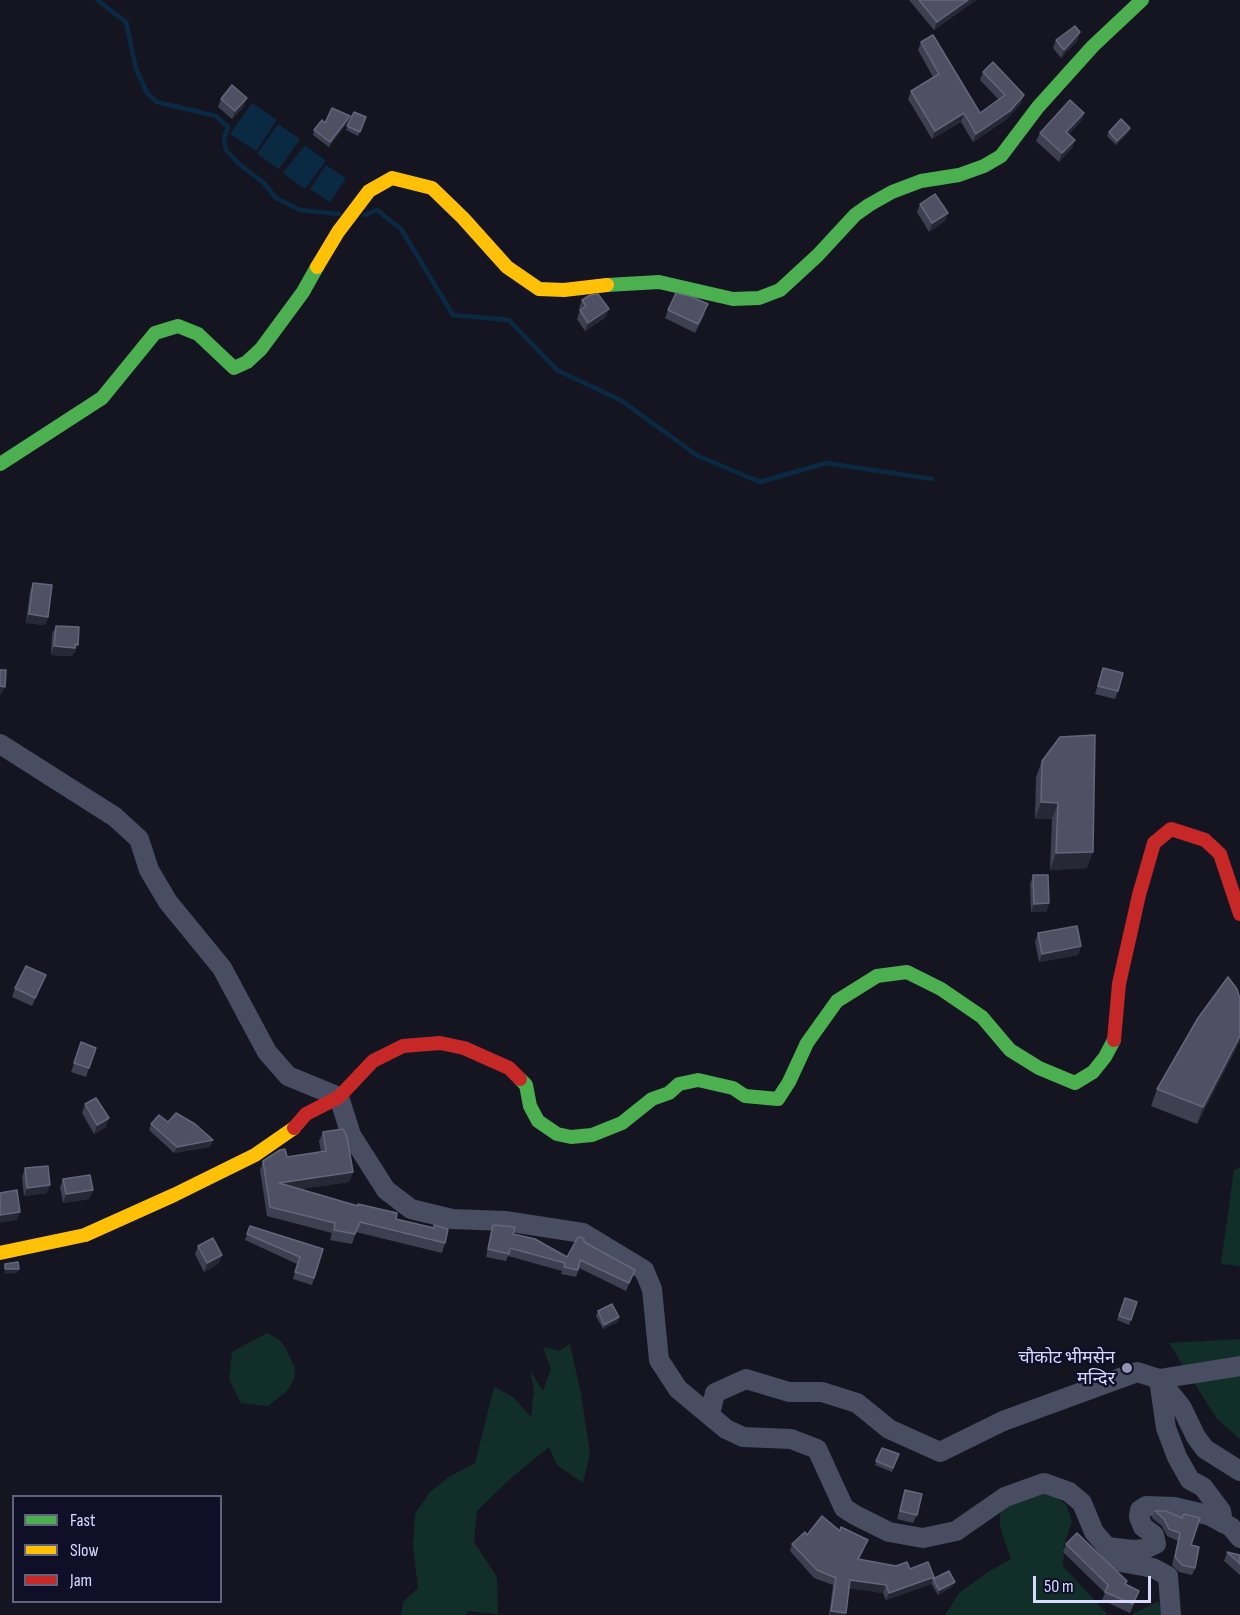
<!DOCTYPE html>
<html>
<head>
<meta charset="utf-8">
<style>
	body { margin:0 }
	#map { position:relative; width:1240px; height:1615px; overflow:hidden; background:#151521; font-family:"Sofia Sans Condensed",sans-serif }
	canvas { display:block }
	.legend { position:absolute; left:12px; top:1495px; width:210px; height:108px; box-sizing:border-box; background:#0f1027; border:2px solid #5f617d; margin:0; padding:8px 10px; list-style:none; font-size:18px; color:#d6daff }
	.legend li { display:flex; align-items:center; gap:12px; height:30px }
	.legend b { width:30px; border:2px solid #5f617d }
	.scale { position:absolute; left:1033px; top:1576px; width:118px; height:27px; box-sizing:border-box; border:3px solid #d6daff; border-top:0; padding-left:8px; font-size:18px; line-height:21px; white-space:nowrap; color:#d6daff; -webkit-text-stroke:4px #0f1027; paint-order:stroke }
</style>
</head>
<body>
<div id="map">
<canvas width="1240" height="1615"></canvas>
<ul class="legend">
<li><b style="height:8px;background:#4caf50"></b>Fast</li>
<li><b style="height:8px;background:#ffc107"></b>Slow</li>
<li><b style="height:8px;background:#c62828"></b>Jam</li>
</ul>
<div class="scale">50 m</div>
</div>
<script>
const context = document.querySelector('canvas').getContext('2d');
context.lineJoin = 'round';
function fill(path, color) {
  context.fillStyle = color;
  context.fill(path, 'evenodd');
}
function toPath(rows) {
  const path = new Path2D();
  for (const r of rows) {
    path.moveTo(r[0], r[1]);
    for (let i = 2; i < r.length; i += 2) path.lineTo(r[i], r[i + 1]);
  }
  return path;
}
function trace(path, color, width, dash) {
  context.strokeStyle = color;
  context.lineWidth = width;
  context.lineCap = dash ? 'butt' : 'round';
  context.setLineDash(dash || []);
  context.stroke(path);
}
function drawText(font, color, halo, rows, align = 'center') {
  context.font = font + ' "Sofia Sans Condensed","Noto Sans Devanagari",sans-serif';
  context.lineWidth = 5;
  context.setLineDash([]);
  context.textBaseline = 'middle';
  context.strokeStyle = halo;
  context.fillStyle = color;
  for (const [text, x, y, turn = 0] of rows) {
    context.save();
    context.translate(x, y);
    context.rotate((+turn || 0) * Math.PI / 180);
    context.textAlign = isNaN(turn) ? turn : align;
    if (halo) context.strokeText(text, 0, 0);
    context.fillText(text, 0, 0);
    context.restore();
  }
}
fill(toPath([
	[1240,1167,1240,1266,1221,1264,1234,1170],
	[267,1333,280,1340,286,1349,295,1368,294,1379,287,1391,268,1406,241,1403,229,1379,232,1352],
	[1240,1339,1240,1439,1217,1419,1169,1343],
	[570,1344,581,1394,590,1453,583,1483,557,1465,549,1447,511,1478,477,1511,474,1542,497,1577,498,1614,468,1611,466,1615,401,1615,403,1602,418,1588,413,1545,415,1514,429,1493,449,1477,475,1463,494,1387,513,1397,531,1417,534,1390,530,1370,543,1391,551,1369,543,1347,559,1351],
	[1040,1488,1066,1504,1072,1521,1064,1546,1063,1566,1108,1615,945,1615,959,1593,988,1572,1011,1559,1000,1527,1000,1513,1022,1492],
	[1159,1601,1162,1615,1131,1615]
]), '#122e29');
fill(toPath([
	[252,103,277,120,256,151,230,134],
	[278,124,300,139,279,169,257,154],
	[305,145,326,161,305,189,283,173],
	[326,165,346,178,330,202,310,189]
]), '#0a2a43');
trace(toPath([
	[97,0,126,22,136,69,147,93,157,102,216,116,228,127,224,138,226,150,239,164,263,182,276,198,300,210,339,214],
	[365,215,377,210,401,229,453,315,509,320,557,370,622,401,698,456,760,482,826,463,932,479]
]), '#0a2a43', 4.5);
trace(toPath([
	[0,744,115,817,139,839,149,870,168,902,222,968,267,1052,288,1076,339,1097,351,1135,386,1190,411,1209,452,1219,505,1221,583,1233,644,1270,652,1289,659,1360,678,1389,726,1429,743,1437,791,1439,817,1449,844,1508,855,1515,889,1532,923,1538,956,1531,1005,1497,1044,1483,1069,1492,1082,1503,1094,1532,1107,1547,1133,1550,1145,1549,1156,1544,1154,1535,1143,1527,1139,1517,1140,1510,1146,1506,1174,1507,1208,1515,1231,1527,1240,1538],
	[710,1414,715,1393,746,1379,789,1392,822,1392,857,1403,889,1429,940,1452,1003,1421,1137,1372,1159,1379,1182,1408,1196,1437,1205,1449,1240,1471],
	[1223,1523,1221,1511,1203,1487,1190,1480,1177,1457,1166,1428,1159,1379,1240,1366],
	[1107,1547,1121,1562,1153,1568,1168,1576,1171,1615]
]), '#494d62', 20);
trace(toPath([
	[607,285,659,282,733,299,759,298,780,290,818,255,855,215,869,205,892,192,921,181,959,175,984,166,1001,156,1038,107,1093,46,1142,0],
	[0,464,102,398,155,333,178,326,198,334,234,368,247,362,261,349,303,292,317,267],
	[520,1079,526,1085,530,1106,538,1121,557,1134,571,1137,592,1135,622,1123,652,1099,669,1093,679,1084,698,1080,733,1088,745,1096,778,1099,789,1082,807,1043,837,1001,877,976,907,972,941,989,982,1017,1010,1050,1039,1068,1075,1083,1093,1072,1105,1057,1114,1040]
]), '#4caf50', 14);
trace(toPath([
	[317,267,338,232,369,191,392,178,432,188,463,218,507,267,539,289,564,290,607,285],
	[0,1253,85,1235,174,1195,255,1155,294,1128]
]), '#ffc107', 14);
trace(toPath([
	[1114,1040,1119,984,1139,895,1154,843,1171,829,1205,840,1220,854,1240,914],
	[294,1128,306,1114,339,1097,373,1061,403,1046,440,1043,464,1048,509,1068,520,1079]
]), '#c62828', 14);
fill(toPath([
	[909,0,976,0,934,30],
	[1080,32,1077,41,1061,58,1053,48,1056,40],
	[921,42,980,113,999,100,980,80,983,72,1024,95,1021,103,1007,119,973,142,961,122,932,139,908,99,911,91,933,77,918,50],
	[221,99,244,106,232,119,218,107],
	[354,112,366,117,358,136,346,130],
	[1084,113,1081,121,1069,134,1075,140,1072,148,1059,162,1036,141,1040,133],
	[350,116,349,120,329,147,313,135,314,130,325,123],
	[1130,128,1128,133,1116,145,1107,136,1109,132],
	[920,204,945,221,929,232,917,212],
	[582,300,606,317,585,331,577,319,580,310,579,308],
	[668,310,705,313,695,333,665,318],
	[33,583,48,617,45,625,26,623,30,591],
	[56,626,75,653,73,653,72,656,51,655,52,634],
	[1103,668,1118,691,1115,699,1095,694],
	[1042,761,1087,868,1050,870,1052,819,1035,819,1036,777],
	[1033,875,1049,903,1046,912,1031,912,1030,884],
	[1038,933,1081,946,1078,955,1039,962,1035,942],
	[46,975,32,1006,12,997,15,988],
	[1240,999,1240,1041,1197,1124,1151,1106,1157,1089],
	[81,1042,96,1048,86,1077,71,1072],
	[85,1104,106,1127,94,1134,82,1113],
	[168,1122,213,1140,210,1147,174,1153,149,1130,151,1124],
	[323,1132,353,1172,349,1182,300,1189,396,1219,445,1243,442,1253,356,1232,352,1244,330,1240,332,1233,267,1216,260,1170,263,1161,321,1152,319,1141],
	[25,1168,47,1193,24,1196,22,1177],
	[63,1179,93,1190,89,1199,63,1203,60,1187],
	[493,1225,567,1257,584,1242,632,1277,626,1291,579,1268,576,1277,561,1274,562,1271,508,1256,506,1261,486,1257,491,1232],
	[250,1226,323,1249,312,1285,293,1279,297,1264,245,1240],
	[198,1246,219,1263,204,1272,195,1254],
	[1125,1298,1137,1302,1129,1325,1117,1320],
	[598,1311,618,1322,603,1329,596,1316],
	[882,1448,899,1454,892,1472,875,1465],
	[905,1490,917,1515,913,1523,897,1519],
	[1155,1511,1166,1511,1191,1545,1195,1568,1192,1575,1179,1572,1172,1565,1178,1541,1167,1536,1162,1526,1152,1518],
	[840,1531,868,1540,859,1559,910,1569,934,1577,931,1584,886,1600,883,1593,849,1588,845,1615,829,1615,833,1585,814,1578,790,1551,792,1544,807,1535],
	[1066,1544,1127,1581,1126,1585,1136,1599,1130,1613,1102,1600,1105,1593,1063,1552],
	[1227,1552,1240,1555,1240,1575,1224,1561],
	[933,1579,953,1586,938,1595,931,1583]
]), '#3e4051');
fill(toPath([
	[968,0,976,0,934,30,937,22],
	[1080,32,1077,41,1061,58,1064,50],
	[1024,95,1021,103,1007,119,973,142,976,134],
	[247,98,244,106,232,119,235,111],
	[964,113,961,122,932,139,935,131],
	[1084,113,1081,121,1063,140,1066,132],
	[350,116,349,120,329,147,330,142],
	[1130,128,1128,133,1116,145,1117,141],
	[1075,140,1072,148,1059,162,1062,153],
	[948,213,945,221,929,232,932,223],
	[609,309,606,317,585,331,588,323],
	[29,614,48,617,45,625,26,623],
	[75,644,78,645,75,653,73,653,72,656,51,655,54,646],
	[0,686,5,687,1,695,0,695],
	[1041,802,1058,803,1052,819,1035,819],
	[1093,852,1087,868,1050,870,1056,853],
	[1049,903,1046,912,1031,912,1034,904],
	[1081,946,1078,955,1039,962,1042,954],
	[1240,1036,1240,1041,1197,1124,1203,1107],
	[109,1118,106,1127,94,1134,97,1125],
	[213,1140,210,1147,174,1153,177,1147],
	[353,1172,349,1182,276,1193,279,1183],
	[50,1185,47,1193,24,1196,27,1188],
	[93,1190,89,1199,63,1203,66,1194],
	[20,1212,17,1220,0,1223,0,1215],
	[222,1255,219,1263,204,1272,207,1263],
	[5,1269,19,1269,17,1273,4,1274],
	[619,1317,618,1322,603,1329,604,1325],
	[934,1577,931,1584,886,1600,889,1593],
	[850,1580,886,1585,883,1593,847,1588],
	[955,1582,953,1586,938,1595,939,1590],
	[831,1611,846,1613,845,1615,830,1615]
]), '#272836');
const building = toPath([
	[919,0,968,0,937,22,919,0],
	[1075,26,1080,32,1064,50,1056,40,1075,26],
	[933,35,980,113,1005,95,983,72,993,62,1024,95,1010,111,976,134,964,113,935,131,911,91,939,74,921,42,933,35],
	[232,85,247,98,235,111,221,99,232,85],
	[1070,100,1084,113,1066,132,1075,140,1062,153,1040,133,1070,100],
	[332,108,350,116,330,142,314,130,322,120,325,123,332,108],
	[354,112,366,117,360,132,347,126,354,112],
	[1121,119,1130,128,1117,141,1109,132,1121,119],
	[935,194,948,213,932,223,920,204,935,194],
	[676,293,692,297,708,304,698,324,668,310,676,293],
	[598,294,609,309,588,323,580,310,586,306,582,300,590,295,598,294],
	[33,583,52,585,48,617,29,614,33,583],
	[56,626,79,627,78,645,75,644,75,648,54,646,56,626],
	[1103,668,1123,673,1118,691,1098,686,1103,668],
	[0,670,6,670,5,687,0,686,0,670],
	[1095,735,1093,852,1056,853,1058,803,1041,802,1042,761,1060,737,1095,735],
	[1033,875,1048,875,1049,903,1034,904,1033,875],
	[1077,926,1081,946,1042,954,1038,933,1077,926],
	[26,966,46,975,35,998,15,988,26,966],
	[1228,977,1237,989,1240,999,1240,1036,1203,1107,1157,1089,1198,1018,1228,977],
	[81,1042,96,1048,89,1068,74,1063,81,1042],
	[96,1098,109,1118,97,1125,85,1104,96,1098],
	[176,1113,195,1124,213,1140,177,1147,151,1124,159,1115,168,1122,176,1113],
	[343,1129,347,1137,353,1172,279,1183,358,1206,358,1204,397,1213,396,1219,434,1228,434,1225,448,1229,445,1243,360,1222,355,1234,334,1230,335,1223,270,1207,263,1161,280,1150,285,1149,287,1157,326,1151,323,1132,343,1129],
	[48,1166,50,1185,27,1188,25,1168,48,1166],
	[90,1175,93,1190,66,1194,63,1179,90,1175],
	[17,1190,20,1212,0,1215,0,1193,17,1190],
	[493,1225,515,1227,513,1234,535,1239,567,1257,578,1237,581,1237,584,1239,584,1242,635,1270,629,1283,580,1260,578,1270,564,1267,565,1263,510,1248,509,1254,488,1249,493,1225],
	[250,1226,323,1249,314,1278,295,1272,300,1257,247,1234,250,1226],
	[213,1238,222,1255,207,1263,198,1246,213,1238],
	[18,1262,19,1269,5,1269,5,1264,18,1262],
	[1125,1298,1137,1302,1131,1320,1119,1316,1125,1298],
	[612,1304,619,1317,604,1325,598,1311,612,1304],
	[882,1448,899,1454,893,1468,876,1461,882,1448],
	[905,1490,922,1494,917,1515,900,1511,905,1490],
	[1155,1511,1166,1511,1182,1518,1184,1514,1200,1518,1191,1545,1199,1547,1195,1568,1182,1565,1175,1557,1180,1533,1169,1529,1164,1519,1155,1511],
	[822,1516,840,1531,841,1527,868,1540,858,1559,896,1566,907,1562,910,1569,928,1562,934,1577,889,1593,886,1585,850,1580,846,1613,831,1611,836,1578,817,1570,792,1544,805,1532,807,1535,822,1516],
	[1077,1533,1127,1581,1125,1584,1139,1591,1133,1604,1105,1592,1108,1585,1066,1544,1077,1533],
	[1227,1552,1240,1555,1240,1564,1227,1552],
	[949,1571,955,1582,939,1590,933,1579,949,1571]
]);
fill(building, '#4f5064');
trace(building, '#64667c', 1.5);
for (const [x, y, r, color] of [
	[1127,1368,6,"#9295b1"]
]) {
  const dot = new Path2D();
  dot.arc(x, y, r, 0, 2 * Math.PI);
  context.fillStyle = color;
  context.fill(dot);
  trace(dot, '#0f1027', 2);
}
drawText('18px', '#d6daff', '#0f1027', [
	["चौकोट भीमसेन",1115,1358],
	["मन्दिर",1115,1379]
], 'right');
</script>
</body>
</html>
